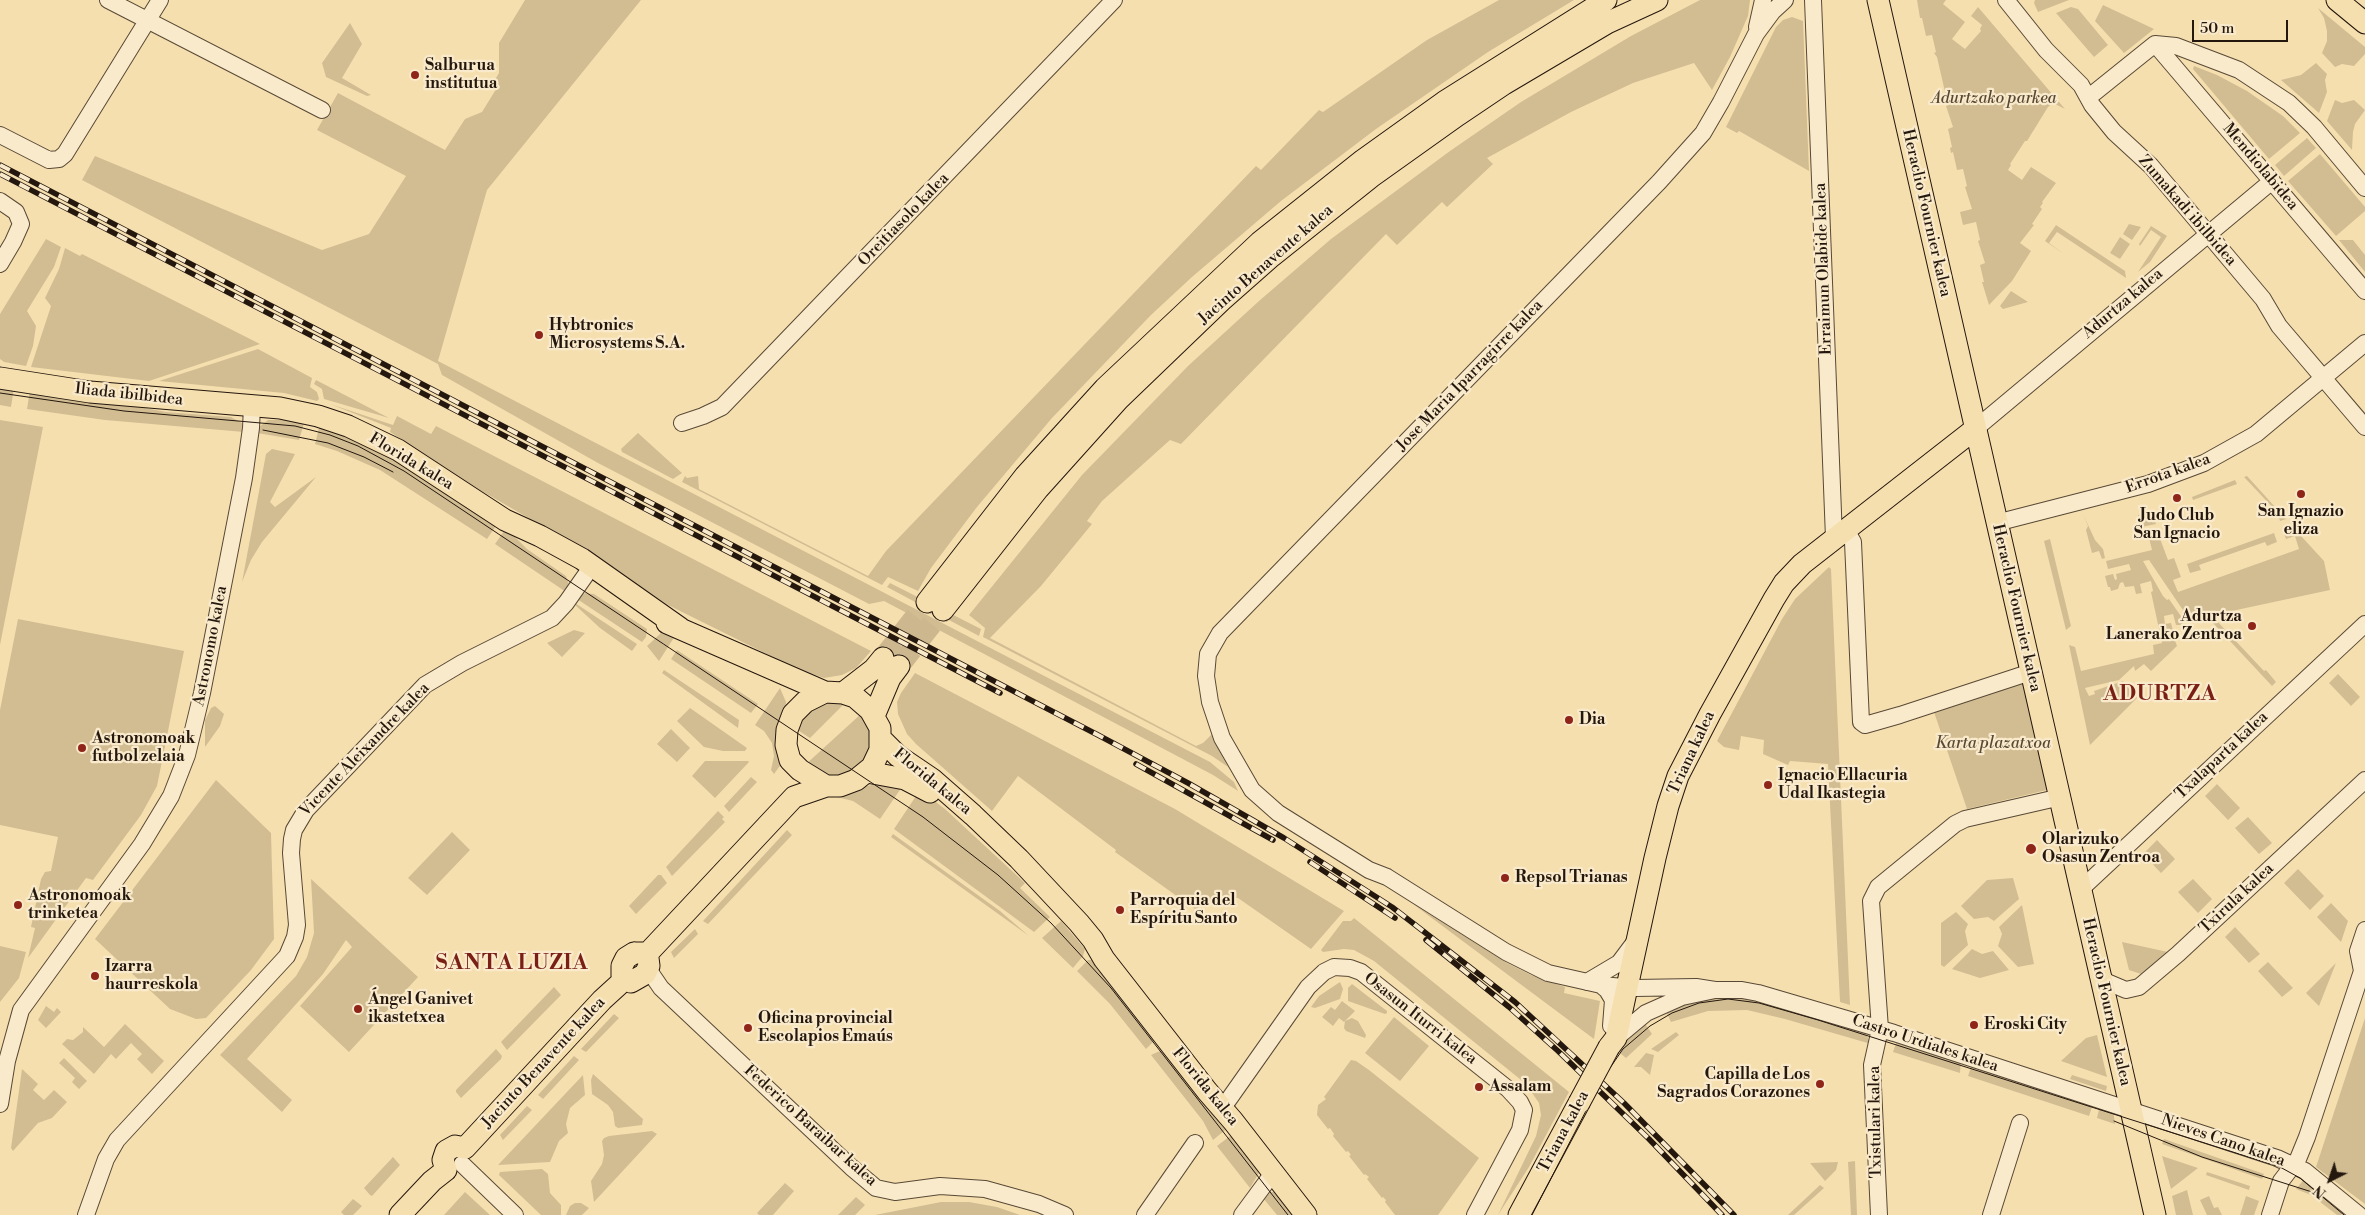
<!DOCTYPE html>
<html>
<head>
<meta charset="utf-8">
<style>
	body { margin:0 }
	#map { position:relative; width:2365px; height:1215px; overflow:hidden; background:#f6dfaf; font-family:"Libre Bodoni",serif }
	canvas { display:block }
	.north { position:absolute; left:2305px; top:1155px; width:50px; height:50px; -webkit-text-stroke:4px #f9eacb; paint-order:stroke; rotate:221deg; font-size:14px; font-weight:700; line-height:20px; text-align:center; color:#24170d }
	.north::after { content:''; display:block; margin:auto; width:18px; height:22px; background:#24170d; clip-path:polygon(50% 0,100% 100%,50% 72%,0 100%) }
	.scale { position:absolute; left:2192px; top:20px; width:96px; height:22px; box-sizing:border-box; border:2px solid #24170d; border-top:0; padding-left:6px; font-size:15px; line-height:18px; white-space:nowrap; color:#24170d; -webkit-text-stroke:4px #f9eacb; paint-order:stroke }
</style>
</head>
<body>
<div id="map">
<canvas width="2365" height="1215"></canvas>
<div class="north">N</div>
<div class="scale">50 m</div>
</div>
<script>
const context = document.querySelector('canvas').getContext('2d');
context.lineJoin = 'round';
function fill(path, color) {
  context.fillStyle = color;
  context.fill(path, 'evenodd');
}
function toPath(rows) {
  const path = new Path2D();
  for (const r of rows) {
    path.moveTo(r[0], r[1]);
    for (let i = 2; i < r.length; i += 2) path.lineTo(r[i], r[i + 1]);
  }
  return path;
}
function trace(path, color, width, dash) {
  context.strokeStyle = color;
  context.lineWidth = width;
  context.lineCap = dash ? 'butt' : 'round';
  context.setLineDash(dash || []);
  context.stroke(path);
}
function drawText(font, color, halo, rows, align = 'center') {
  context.font = font + ' "Libre Bodoni",serif';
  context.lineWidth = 4.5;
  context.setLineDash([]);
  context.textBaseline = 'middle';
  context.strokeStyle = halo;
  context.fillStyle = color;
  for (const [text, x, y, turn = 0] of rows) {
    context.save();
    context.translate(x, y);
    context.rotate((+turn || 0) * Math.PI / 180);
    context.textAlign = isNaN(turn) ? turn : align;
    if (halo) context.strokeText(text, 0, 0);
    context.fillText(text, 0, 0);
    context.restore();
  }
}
fill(toPath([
	[525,0,641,0,487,190,438,361,1210,762,1234,782,1238,791,1213,775,884,601,869,604,598,463,442,375,438,364,82,180,95,156,322,250,369,234,406,176,317,130,338,93,445,150,465,119,482,112,498,86,493,83,499,73,499,43],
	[1499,0,1574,0,1488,52,1376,129,1281,201,1192,277,1151,315,1052,418,977,507,931,568,918,591,888,577,882,585,682,482,685,476,687,478,698,476,699,489,868,576,886,551,1256,166,1261,170,1319,110,1323,112,1427,40],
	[1700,0,1750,0,1748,16,1730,57,1712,90,1694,63,1633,83,1571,112,1487,158,1493,164,1447,207,1442,202,1397,245,1386,234,1181,444,1170,440,1102,501,1087,521,1092,524,1041,586,990,638,1196,746,1203,743,1212,734,1228,767,1212,756,983,637,985,628,969,615,1082,475,1188,366,1259,301,1331,239,1450,151,1521,102,1631,36],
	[1917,0,1946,0,1943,4,1965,22,1952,39,1965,49,1981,31,1980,29,1982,25,1971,16,1978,7,2065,109,2053,103,2048,107,2027,141,2025,141,2010,164,2011,165,2008,170,2022,180,2031,167,2056,183,2042,202,2043,203,2040,207,2042,209,2032,224,2034,225,2020,243,2031,251,2012,281,1989,305,1982,282,1984,282,1980,265,1985,263,1978,241,1980,240,1976,222,1963,225,1960,212,1972,209,1965,187,1967,186,1963,169,1957,170,1953,152,1951,153,1950,148,1952,147,1948,129,1953,127,1946,106,1948,105,1937,57,1934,53,1936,52,1932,35,1926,36,1922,18,1920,18],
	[2035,0,2069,0,2038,12,2034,3],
	[2103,5,2154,29,2124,53,2095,21],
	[2071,7,2078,9,2108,45,2094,57,2056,13],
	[2318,8,2365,47,2365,54,2354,66,2342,64,2335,67,2322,53,2327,41,2327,31,2324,18],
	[1792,17,1803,21,1809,171,1739,131,1737,133,1726,127,1776,27,1783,20],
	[350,23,362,44,342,78,371,95,367,96,326,77,322,63],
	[2316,63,2327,74,2325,80,2327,92,2319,113,2281,80,2301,75],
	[2194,66,2217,75,2247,91,2283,116,2300,133,2269,159,2193,69],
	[2335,100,2342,103,2354,100,2365,110,2355,124,2353,132,2352,150,2327,121],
	[2307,138,2316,148,2284,176,2275,165],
	[2320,154,2365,207,2365,211,2336,236,2288,181],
	[2129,224,2141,227,2132,240,2123,234],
	[2056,225,2125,271,2126,278,2057,232,2049,243,2064,254,2045,241],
	[2151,226,2167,236,2150,262,2138,272,2161,237,2151,230,2140,246,2139,244],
	[2120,237,2130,244,2120,259,2110,253],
	[46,239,61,247,54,267,27,311,36,326,33,346,26,366,4,362,0,359,0,314],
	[2339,240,2353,240,2365,255,2365,272],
	[65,248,80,256,82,254,260,344,149,381,31,367,51,306,45,298,59,269],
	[2011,291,2028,302,2003,309,2000,306],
	[258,349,312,378,310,387,317,392,319,399,317,401,284,393,159,381],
	[316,380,389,418,324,399,322,389,314,384],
	[14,388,11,407,0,405,0,389],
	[30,390,103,400,166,412,231,417,242,423,244,432,105,420,27,409],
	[330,404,393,425,397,416,431,434,436,426,871,651,856,668,842,675,824,678,799,670,668,605,589,553,480,490,390,432,391,428],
	[0,420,43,427,0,645],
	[268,420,305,420,299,440,257,433,259,427],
	[320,424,355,436,498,523,487,539,380,470,337,451,315,444],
	[638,433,682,473,673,479,622,452,621,449],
	[272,449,295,454,270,502,275,507,316,477,262,542,251,560,242,582,266,454],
	[2247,476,2286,519,2280,521,2277,512,2244,477],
	[2235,480,2237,484,2193,500,2192,497],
	[2144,513,2145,516,2153,513,2156,524,2141,527,2138,515],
	[2083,514,2095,540,2103,549,2105,558,2102,559,2099,551,2092,553,2086,530,2088,526],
	[2291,525,2324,561,2330,590,2213,615,2214,620,2216,620,2264,671,2266,670,2276,682,2272,686,2200,609,2189,619,2149,560,2143,561,2163,596,2167,600,2169,599,2185,622,2180,625,2176,625,2173,614,2164,616,2165,624,2171,623,2173,631,2168,633,2169,637,2173,635,2177,646,2151,671,2144,664,2135,671,2134,666,2119,680,2085,688,2089,696,2095,694,2094,691,2123,681,2137,698,2090,745,2069,645,2075,647,2081,671,2154,654,2153,645,2162,643,2151,592,2153,591,2151,581,2140,584,2142,593,2136,594,2134,586,2125,587,2123,582,2120,583,2118,589,2111,591,2110,587,2108,587,2105,576,2113,574,2115,580,2117,579,2116,574,2131,570,2129,564,2108,569,2106,561,2152,550,2149,538,2159,536,2168,560,2174,558,2181,577,2173,580,2178,592,2299,549,2295,536,2286,539,2282,528],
	[506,528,527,549,566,576,569,585,566,592,495,544],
	[2274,533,2277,542,2267,546,2265,542,2199,565,2201,570,2190,573,2187,564],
	[2050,539,2071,626,2066,630,2044,541],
	[1829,567,1831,569,1850,1005,1840,1002,1828,764,1790,761,1788,765,1763,754,1764,740,1741,736,1739,750,1724,747,1717,741,1782,619,1795,599],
	[890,583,981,629,979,636,887,587],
	[585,593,594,594,647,629,646,637,642,642,577,599],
	[575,603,637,644,632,651,600,628,574,604],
	[18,619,184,651,157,786,141,815,93,880,86,878,28,958,35,928,31,927,41,879,45,872,51,871,58,837,0,825,0,710],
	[574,630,585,633,562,657,547,643],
	[661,633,675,636,659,661,647,646],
	[677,650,758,704,751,713,671,659],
	[664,670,739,720,738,728,662,673],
	[915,673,1175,809,1344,911,1311,949,1238,898,1226,898,1195,909,1115,852,1116,850,1018,776,992,811,916,744,907,734,898,714,897,702,901,693],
	[2338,674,2360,697,2351,706,2329,683],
	[2026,682,2051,789,1967,809,1934,712],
	[780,688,786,702,782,763,774,774,771,770,774,756,772,743,764,731,755,725],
	[824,702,845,703,810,738,796,729,802,717],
	[215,706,224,714,220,726,205,747,205,720,211,708],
	[690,708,747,748,745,751,723,751,704,747,677,721],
	[862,713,867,720,872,741,866,759,851,774,830,778,805,765],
	[671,729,690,748,677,762,657,744],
	[705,761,748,761,749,762,715,798,692,776],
	[751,777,757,782,729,812,724,806],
	[216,780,271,833,274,939,251,970,206,1018,196,1019,170,1009,95,939],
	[879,783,904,784,880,819,853,801,837,797,824,797],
	[2217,784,2240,808,2228,820,2205,796],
	[920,790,945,809,1025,883,1020,888,1050,917,1034,932,894,829],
	[718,811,724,817,722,819,725,822,672,876,666,867],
	[2248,817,2272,843,2259,854,2235,828],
	[787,830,792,835,708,924,703,921],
	[452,832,470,850,427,895,408,878],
	[893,834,1000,911,1029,936,891,837],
	[2157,840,2175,859,2161,873,2143,854],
	[2298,869,2324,896,2310,910,2284,883],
	[658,875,661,875,667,883,636,914,629,906],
	[2013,878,2019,899,1994,921,1988,917,1974,919,1961,906,1987,880],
	[311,879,418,977,349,1052,300,1006,352,947,346,940,323,974,247,1059,292,1100,282,1112,220,1055,296,976,307,957,314,933],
	[2193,879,2212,899,2198,913,2178,892],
	[2331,903,2348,921,2341,942,2317,917],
	[1413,904,1507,963,1531,975,1565,987,1564,993,1600,1001,1594,1039],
	[2022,905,2034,964,2018,967,1998,946,2002,934,1999,927],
	[1956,912,1968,924,1965,931,1968,945,1944,967,1941,965,1941,923],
	[1354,918,1569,1092,1529,1167,1498,1215,1536,1136,1541,1115,1539,1103,1526,1084,1374,961,1354,950,1344,949,1323,952,1321,950,1343,921,1351,921],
	[1061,921,1085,949,1083,956,1073,968,1042,938],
	[2235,927,2260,954,2249,963,2225,937],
	[695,929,698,934,674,958,671,952],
	[2122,942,2168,952,2144,975,2129,970],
	[0,946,26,952,19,978,0,1002],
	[1972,949,1982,954,1993,951,2009,970,1980,978,1952,969],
	[1088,960,1093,960,1154,1041,1146,1049,1110,1004,1077,971],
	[2268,962,2293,988,2282,997,2258,971],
	[2336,963,2319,1006,2306,993],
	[1340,982,1343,989,1340,999,1315,1008,1311,1007,1319,996],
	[1352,984,1387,1011,1387,1013,1385,1014,1348,1001,1348,988],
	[554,987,561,995,507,1050,501,1042],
	[1743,996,1864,1030,1871,1044,1785,1019,1747,1010,1708,1011,1671,1022,1665,1009,1705,997],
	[1342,1001,1355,1011,1344,1022,1339,1018,1333,1026,1322,1017,1331,1007,1335,1010],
	[46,1006,54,1012,57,1008,61,1012,46,1028,38,1020],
	[614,1014,619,1018,586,1052,581,1049],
	[1394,1017,1429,1046,1400,1081,1365,1053],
	[1352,1018,1358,1021,1366,1035,1365,1038,1346,1031,1344,1028,1345,1021],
	[2365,1018,2365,1204,2316,1167],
	[1644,1022,1652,1034,1626,1058,1615,1049],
	[125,1024,164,1061,152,1074,137,1059,142,1054,131,1043,116,1059,111,1054,94,1074,62,1044,67,1039,73,1040,83,1032,83,1027,104,1047],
	[1676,1032,1679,1035,1658,1052,1651,1049],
	[2097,1035,2107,1077,2061,1061,2086,1038],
	[1897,1040,1961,1061,1960,1073,1893,1052],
	[496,1049,502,1056,501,1059,461,1098,456,1092,456,1090],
	[1162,1050,1229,1127,1213,1140,1203,1121,1151,1055],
	[1646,1053,1654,1055,1650,1075,1641,1067,1634,1067],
	[574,1056,579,1060,543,1099,538,1095],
	[64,1058,87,1081,79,1089,72,1082,75,1078,59,1063],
	[1351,1060,1356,1061,1369,1070,1479,1158,1438,1215,1395,1215,1385,1202,1386,1200,1383,1197,1382,1198,1367,1179,1369,1177,1365,1174,1364,1175,1349,1156,1351,1155,1348,1151,1346,1152,1333,1136,1334,1134,1330,1128,1328,1129,1317,1115,1318,1105,1326,1099,1324,1097],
	[1972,1064,2093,1104,2089,1116,1968,1076],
	[22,1069,38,1084,33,1090,44,1100,54,1090,67,1102,52,1118,38,1123,13,1151,11,1148],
	[593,1074,643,1119,642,1125,618,1128,615,1126,613,1112,608,1105,592,1094,591,1080],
	[583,1075,585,1095,570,1108,566,1124,568,1133,559,1141,550,1162,498,1165],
	[2072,1075,2107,1086,2106,1091,2070,1079],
	[2100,1105,2113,1109,2115,1124,2097,1118],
	[527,1106,532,1110,503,1140,500,1135],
	[652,1131,657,1134,594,1202,591,1181,602,1164,604,1155,602,1141,604,1138,609,1136],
	[1234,1133,1260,1171,1250,1188,1217,1146],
	[2164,1139,2264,1174,2262,1179,2162,1144],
	[2162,1156,2198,1168,2171,1189],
	[393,1157,400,1165,372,1196,370,1195,364,1188],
	[1855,1161,1857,1215,1851,1215,1848,1162],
	[1838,1162,1836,1170,1825,1181,1810,1163],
	[542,1169,548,1174,550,1193,561,1205,561,1215,541,1215,499,1175,500,1172],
	[2207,1172,2250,1186,2249,1190,2206,1175],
	[2306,1177,2345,1210,2341,1215,2337,1215,2311,1195,2296,1189],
	[785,1183,794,1191,773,1215,759,1215,757,1213],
	[1820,1185,1824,1188,1794,1215,1788,1215],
	[2187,1190,2193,1215,2176,1215,2172,1196],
	[465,1192,490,1215,444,1215],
	[1271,1192,1275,1192,1298,1215,1277,1215,1263,1198],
	[2209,1196,2214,1208,2218,1207,2222,1215,2207,1215,2200,1200],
	[2246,1196,2259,1201,2254,1215,2240,1215],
	[856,1197,865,1205,855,1215,838,1215],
	[353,1199,362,1206,353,1215,344,1215,341,1212],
	[941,1202,969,1202,997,1207,1020,1215,875,1215],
	[575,1203,581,1203,589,1208,582,1215,566,1215,570,1206]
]), '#d2bd93');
trace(toPath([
	[883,658,927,602],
	[899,666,943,610]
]), '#ccb78f', 21, [21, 11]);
const minor = toPath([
	[108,0,322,110],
	[1813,0,1834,538],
	[2006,0,2046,50,2081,85,2092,105,2114,132,2151,166,2263,299,2279,326,2365,427],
	[1757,27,1763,0],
	[2155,44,2365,291],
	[2089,97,2155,44,2176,46,2239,70,2289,103,2314,127,2365,188],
	[0,135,49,160,59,159,65,154,160,0],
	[0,201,16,212,21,224,13,242,0,264],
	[682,423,703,416,722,407,1114,0],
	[1975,429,2272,181],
	[1996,523,2148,484,2204,463,2256,434,2365,343],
	[1846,530,1853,542,1861,722,1865,725,1900,715,2031,672],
	[2080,890,2365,624],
	[648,969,661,988,851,1167,876,1188,895,1192,940,1186,985,1189,1039,1204,1065,1215],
	[2100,975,2107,982,2126,990,2139,987,2178,954,2365,780],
	[1587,982,1619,963,1634,943],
	[1601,985,1607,990,1613,1000,1611,1026],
	[1715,990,1696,987,1635,988,1601,985,1548,973,1506,952,1387,877,1369,870,1278,813,1252,790,1222,738,1210,702,1206,676,1208,654,1220,633,1659,182,1703,133,1721,102,1756,34,1773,11,1785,0],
	[1616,1038,1646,1013,1682,997,1715,990,1742,990,1758,993,1894,1033,2277,1158,2305,1171,2359,1215],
	[0,1104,7,1061,21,1010,142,844,171,796,187,755,202,693,244,478,251,428,252,406],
	[1222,1109,1308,987,1324,972,1334,967,1350,968,1361,972,1508,1089,1520,1102,1524,1110,1520,1130,1475,1215],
	[462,1164,515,1215],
	[86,1215,106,1159,117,1140,287,956,295,937,297,925,291,853,292,839,294,830,306,810,425,685,462,663,552,618,566,603,592,566],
	[1145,1215,1195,1143],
	[1242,1215,1273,1173],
	[1879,1215,1872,1065,1880,1029,1871,901,1878,887,1955,824,1965,819,2061,797],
	[1991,1215,2020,1123],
	[2270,1215,2281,1181,2298,1159,2307,1137,2362,971,2358,951,2365,930]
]);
const major = toPath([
	[1878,0,2155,1215],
	[2337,0,2365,23],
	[0,378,90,392,280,408,318,416,348,426,398,450,505,520,540,536,582,559,680,628],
	[927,602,1025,476,1105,388,1260,242,1363,160,1444,102,1606,0],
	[943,610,1038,489,1118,400,1221,301,1272,256,1371,177,1458,115,1504,84,1607,23,1657,0],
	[667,623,825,692],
	[825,692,843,693,855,697,870,710,880,728,880,750,872,767,856,780,840,786,826,786,800,770,790,760,786,745,787,730,793,714,805,702,825,692],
	[843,693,874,669,883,658],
	[874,716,890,678,899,666],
	[881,739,898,756,932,779,973,815,1019,859,1079,923,1093,940,1104,959,1207,1091,1233,1121,1306,1215],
	[867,772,905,779,930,792],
	[634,953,644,953,648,958,649,966,645,974,631,982,625,979,622,976,622,966,626,958,634,953],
	[646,955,794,797,826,786],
	[1609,1047,1616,1038,1655,858,1668,806,1678,776,1710,714,1774,599,1784,583,1802,564,1975,429],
	[465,1148,602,1000,625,979],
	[446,1170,443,1160,446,1151,455,1146,465,1148],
	[400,1215,432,1181,446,1170],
	[1519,1215,1579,1103]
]);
trace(minor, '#584936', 18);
trace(major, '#24170d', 23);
trace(minor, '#f9eacb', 16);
trace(major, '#f6dfaf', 21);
trace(toPath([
	[0,393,124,411,295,426,330,435,358,446,404,471,923,817,998,875,1051,923,1111,988,1288,1215],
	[263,430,328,443,364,457,393,472],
	[2114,1121,2202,1157,2312,1192],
	[1532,1215,1603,1078,1623,1049,1650,1026,1672,1013,1699,1003,1728,999,1759,1003,1818,1020,2280,1167,2300,1178,2344,1215]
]), '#24170d', 1);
const rail = toPath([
	[0,165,1098,735,1188,783,1284,838,1392,907,1515,1002,1624,1103,1734,1215],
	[0,174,1000,693],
	[1136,764,1273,840],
	[1310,862,1395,918],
	[1426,940,1509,1007,1558,1051,1649,1139,1722,1215]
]);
trace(rail, '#24170d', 5.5);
trace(rail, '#f9eacb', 4, [11]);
const majorBridge = toPath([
	[1579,1103,1609,1047]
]);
trace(majorBridge, '#24170d', 23, []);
trace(majorBridge, '#f6dfaf', 21);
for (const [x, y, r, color] of [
	[415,75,5,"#8f2418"],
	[539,335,5,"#8f2418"],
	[2301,494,5,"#8f2418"],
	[2177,498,5,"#8f2418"],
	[2252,626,5,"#8f2418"],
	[1569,720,5,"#8f2418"],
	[82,748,5,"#8f2418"],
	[1768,785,5,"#8f2418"],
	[2031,849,6,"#8f2418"],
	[1505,878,5,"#8f2418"],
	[18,905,5,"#8f2418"],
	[1120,910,5,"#8f2418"],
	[95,976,5,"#8f2418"],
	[358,1009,5,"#8f2418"],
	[1974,1025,5,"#8f2418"],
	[748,1028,5,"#8f2418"],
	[1820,1084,5,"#8f2418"],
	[1479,1087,5,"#8f2418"]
]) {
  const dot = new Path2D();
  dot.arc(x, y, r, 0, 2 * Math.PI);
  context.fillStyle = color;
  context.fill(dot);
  trace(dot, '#f9eacb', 2);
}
drawText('bold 16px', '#24170d', '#f9eacb', [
	["Salburua",425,66],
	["institutua",425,84],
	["Hybtronics",549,326],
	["Microsystems S.A.",549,344],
	["San Ignazio",2301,512,"center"],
	["eliza",2301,530,"center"],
	["Judo Club",2177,516,"center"],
	["San Ignacio",2177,534,"center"],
	["Adurtza",2242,617,"right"],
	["Lanerako Zentroa",2242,635,"right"],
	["Dia",1579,720],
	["Astronomoak",92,739],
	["futbol zelaia",92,757],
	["Ignacio Ellacuria",1778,776],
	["Udal Ikastegia",1778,794],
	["Olarizuko",2042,840],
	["Osasun Zentroa",2042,858],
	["Repsol Trianas",1515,878],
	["Astronomoak",28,896],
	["trinketea",28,914],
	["Parroquia del",1130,901],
	["Espíritu Santo",1130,919],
	["Izarra",105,967],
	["haurreskola",105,985],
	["Ángel Ganivet",368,1000],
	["ikastetxea",368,1018],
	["Oficina provincial",758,1019],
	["Escolapios Emaús",758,1037],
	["Eroski City",1984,1025],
	["Capilla de Los",1810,1075,"right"],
	["Sagrados Corazones",1810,1093,"right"],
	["Assalam",1489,1087]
], 'left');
drawText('italic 16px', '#584935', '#f9eacb', [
	["Adurtzako parkea",1994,99],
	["Karta plazatxoa",1993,744]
]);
drawText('16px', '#24170d', '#f9eacb', [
	["Mendiolabidea",2260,167,50],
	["Zumakadi ibilbidea",2187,211,49],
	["Heraclio Fournier kalea",1926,213,77],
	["Oreitiasolo kalea",904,220,-46],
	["Jacinto Benavente kalea",1266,265,-41],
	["Erraimun Olabide kalea",1824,269,-92],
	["Adurtza kalea",2123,304,-40],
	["Jose Maria Iparragirre kalea",1470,376,-46],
	["Iliada ibilbidea",129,395,6],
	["Florida kalea",411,462,31],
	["Errota kalea",2168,474,-20],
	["Heraclio Fournier kalea",2016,608,77],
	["Astronomo kalea",211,646,-79],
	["Vicente Aleixandre kalea",365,750,-46],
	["Triana kalea",1692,753,-65],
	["Txalaparta kalea",2222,756,-43],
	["Florida kalea",932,782,39],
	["Txirula kalea",2237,899,-43],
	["Heraclio Fournier kalea",2106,1002,77],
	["Osasun Iturri kalea",1420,1019,38],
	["Castro Urdiales kalea",1925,1044,18],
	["Jacinto Benavente kalea",544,1063,-47],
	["Florida kalea",1205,1087,51],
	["Txistulari kalea",1876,1122,-91],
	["Federico Baraibar kalea",810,1126,42],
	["Triana kalea",1564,1132,-62],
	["Nieves Cano kalea",2223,1141,19]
]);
context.letterSpacing = '1px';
drawText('bold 21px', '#7a1f14', '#f9eacb', [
	["ADURTZA",2160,695],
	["SANTA LUZIA",512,964]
]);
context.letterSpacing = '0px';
</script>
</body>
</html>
